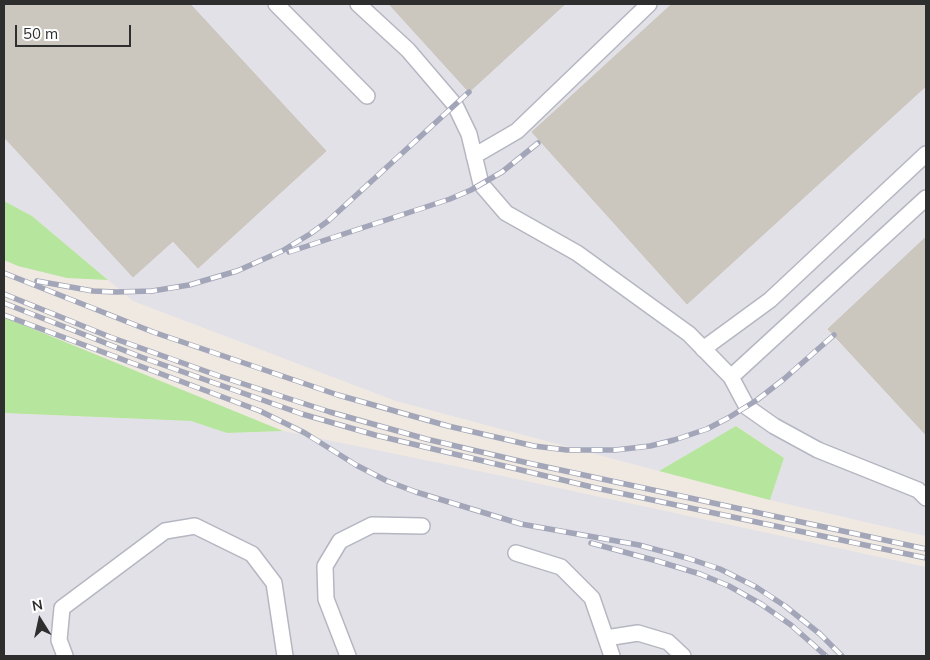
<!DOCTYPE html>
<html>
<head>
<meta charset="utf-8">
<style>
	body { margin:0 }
	#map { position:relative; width:930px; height:660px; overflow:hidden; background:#efe9e1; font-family:Mulish,sans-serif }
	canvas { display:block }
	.frame { position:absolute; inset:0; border:5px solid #2e2e2e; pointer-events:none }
	.north { position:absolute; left:15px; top:595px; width:50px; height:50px; -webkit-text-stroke:4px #fff; paint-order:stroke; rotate:350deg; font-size:14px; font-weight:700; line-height:20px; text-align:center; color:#2e2e2e }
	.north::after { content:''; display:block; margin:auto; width:18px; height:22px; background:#2e2e2e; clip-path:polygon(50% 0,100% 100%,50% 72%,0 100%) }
	.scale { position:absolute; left:15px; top:25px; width:116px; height:22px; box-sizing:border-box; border:2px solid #2e2e2e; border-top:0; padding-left:6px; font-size:15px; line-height:18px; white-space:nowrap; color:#2e2e2e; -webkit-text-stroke:4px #fff; paint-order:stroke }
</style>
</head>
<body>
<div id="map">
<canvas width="930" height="660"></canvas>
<div class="frame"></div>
<div class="north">N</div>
<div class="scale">50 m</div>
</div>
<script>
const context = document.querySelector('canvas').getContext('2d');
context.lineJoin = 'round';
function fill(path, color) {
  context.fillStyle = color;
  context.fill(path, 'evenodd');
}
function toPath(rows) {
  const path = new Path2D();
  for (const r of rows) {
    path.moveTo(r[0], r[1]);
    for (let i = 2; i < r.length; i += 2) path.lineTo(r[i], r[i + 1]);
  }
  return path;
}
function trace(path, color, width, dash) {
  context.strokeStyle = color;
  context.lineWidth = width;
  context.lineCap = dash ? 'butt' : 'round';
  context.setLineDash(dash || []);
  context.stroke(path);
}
fill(toPath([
	[4,4,926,4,926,536,770,500,784,458,737,426,659,471,396,401,133,301,32,216,4,201],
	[4,413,191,421,227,433,283,431,498,475,926,567,926,656,4,656]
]), '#e3e1e8');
fill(toPath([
	[4,201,32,216,108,280,67,278,18,266,4,260],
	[4,317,283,431,227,433,191,421,4,413],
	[736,426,784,458,770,500,659,471]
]), '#b6e59e');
const building = toPath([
	[4,4,190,4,326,151,198,268,173,241,133,277,4,137,4,4],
	[389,4,565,4,469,92,389,4],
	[672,4,926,4,926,86,687,304,532,132,672,4],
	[926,237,926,435,828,329,926,237]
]);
fill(building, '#cbc7bf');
trace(building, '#cbc5ba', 1);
const minor = toPath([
	[276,4,367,96],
	[358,4,408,50,455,105,469,134,481,184,506,213,577,253,689,334,731,377,747,407,774,426,818,450,918,490,926,498],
	[474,156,517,131,649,4],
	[703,349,770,300,926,154],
	[731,377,926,198],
	[516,553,561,567,592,598,612,656],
	[606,638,638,633,668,642,683,656],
	[65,656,59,640,62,608,165,531,195,526,252,554,274,583,285,656],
	[348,656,326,599,325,566,340,541,372,525,422,526]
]);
trace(minor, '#b4b7c1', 18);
trace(minor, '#fff', 15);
const rail = toPath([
	[289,252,450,199,471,190,502,172,538,143],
	[4,273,153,332,338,395,448,426,534,446,567,450,615,450,650,446,674,440,707,429,728,418,757,400,784,379,834,335],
	[37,281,93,291,116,292,152,291,189,285,237,271,282,251,310,234,328,221,469,92],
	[4,294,110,337,219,376,330,412,426,439,528,463,926,549],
	[4,303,141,357,302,414,375,435,596,488,926,558],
	[4,315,260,411,305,433,356,465,387,481,416,492,521,524,639,545,687,558,720,569,756,587,785,606,820,634,842,656],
	[591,543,657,561,700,574,729,586,761,604,791,625,826,656]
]);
trace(rail, '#a3a6b8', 5.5);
trace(rail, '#fff', 4, [11]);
</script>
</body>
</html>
